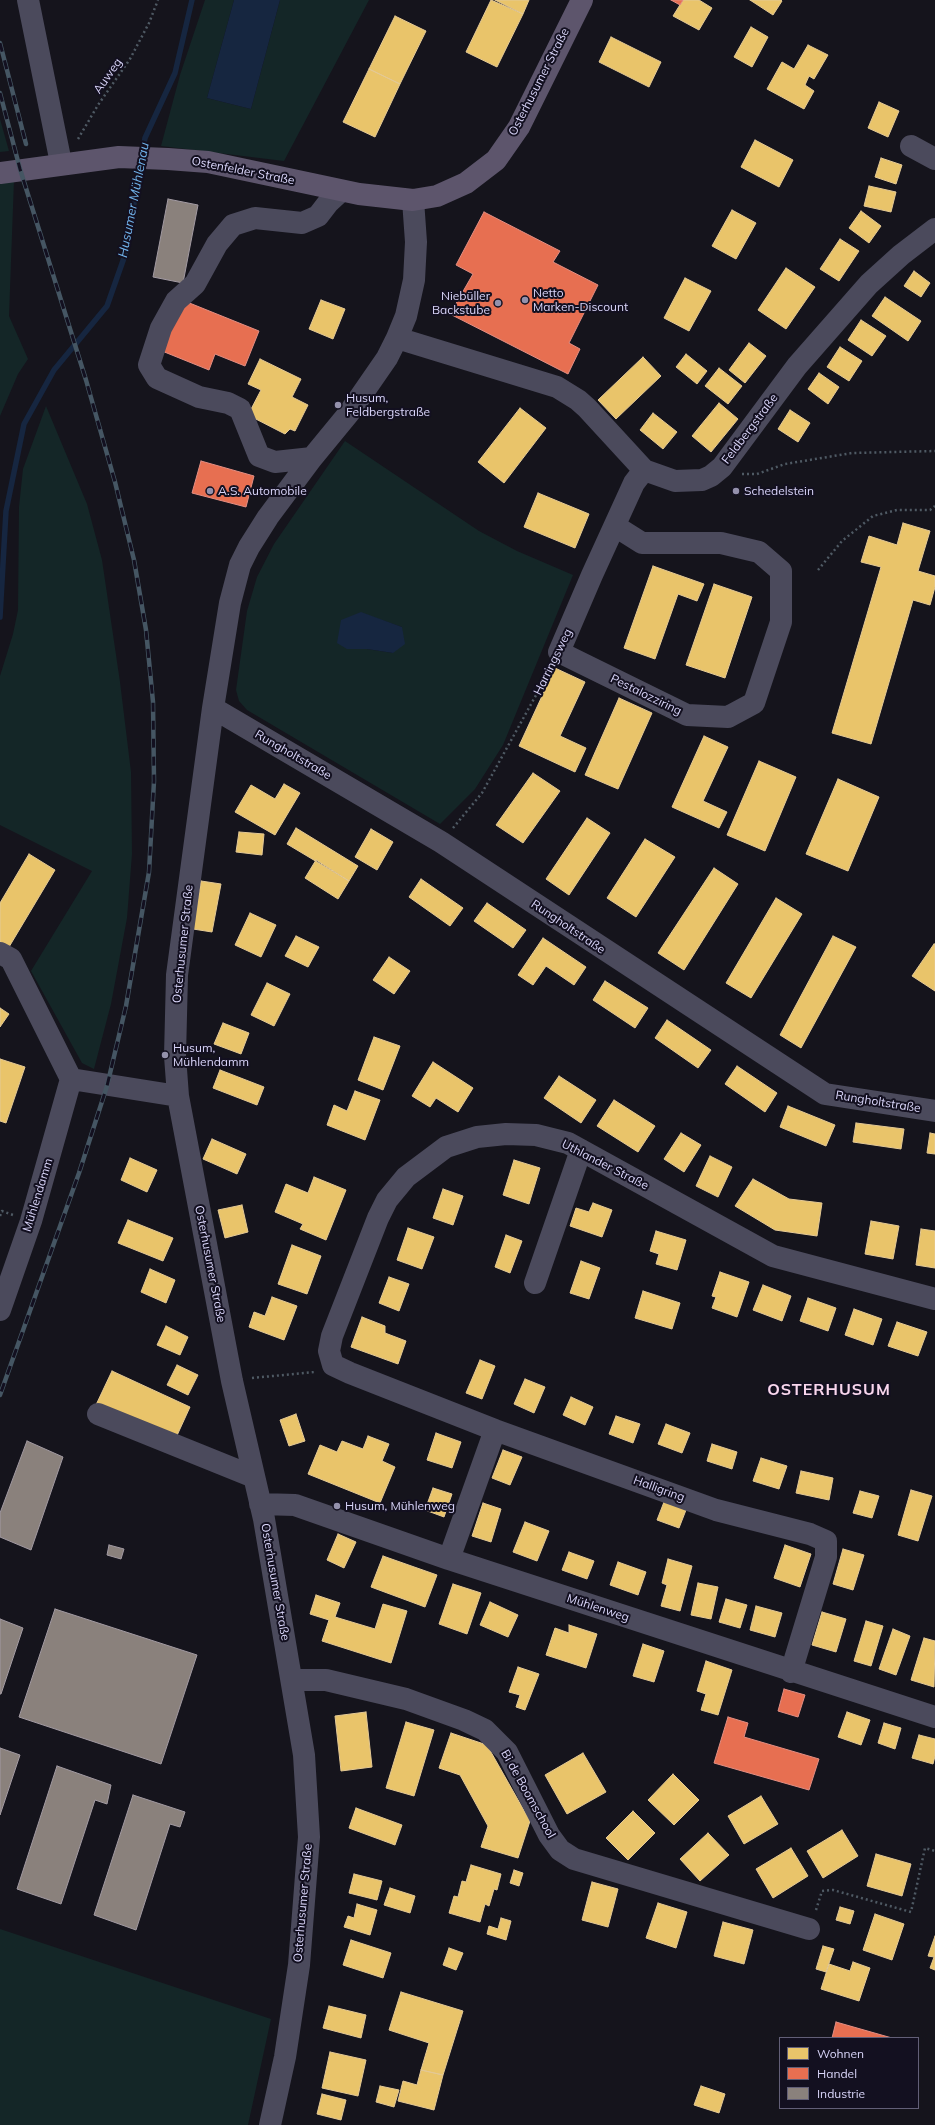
<!DOCTYPE html>
<html>
<head>
<meta charset="utf-8">
<style>
	body { margin:0 }
	#map { position:relative; width:935px; height:2125px; overflow:hidden; background:#15141c; font-family:Mulish,sans-serif }
	canvas { display:block }
	.legend { position:absolute; left:779px; top:2037px; width:140px; height:72px; box-sizing:border-box; background:#131020; border:1px solid #625f77; margin:0; padding:5px 7px; list-style:none; font-size:12px; color:#d9d5f9 }
	.legend li { display:flex; align-items:center; gap:8px; height:20px }
	.legend b { width:20px; border:1px solid #625f77 }
</style>
</head>
<body>
<div id="map">
<canvas width="935" height="2125"></canvas>
<ul class="legend">
<li><b style="height:11px;background:#e9c46a"></b>Wohnen</li>
<li><b style="height:11px;background:#e76f51"></b>Handel</li>
<li><b style="height:11px;background:#8a817c"></b>Industrie</li>
</ul>
</div>
<script>
const context = document.querySelector('canvas').getContext('2d');
context.lineJoin = 'round';
function fill(path, color) {
  context.fillStyle = color;
  context.fill(path, 'evenodd');
}
function toPath(rows) {
  const path = new Path2D();
  for (const r of rows) {
    path.moveTo(r[0], r[1]);
    for (let i = 2; i < r.length; i += 2) path.lineTo(r[i], r[i + 1]);
  }
  return path;
}
function trace(path, color, width, dash) {
  context.strokeStyle = color;
  context.lineWidth = width;
  context.lineCap = dash ? 'butt' : 'round';
  context.setLineDash(dash || []);
  context.stroke(path);
}
function drawText(font, color, halo, rows, align = 'center') {
  context.font = font + ' Mulish,sans-serif';
  context.lineWidth = 4;
  context.setLineDash([]);
  context.textBaseline = 'middle';
  context.strokeStyle = halo;
  context.fillStyle = color;
  for (const [text, x, y, turn = 0] of rows) {
    context.save();
    context.translate(x, y);
    context.rotate((+turn || 0) * Math.PI / 180);
    context.textAlign = isNaN(turn) ? turn : align;
    if (halo) context.strokeText(text, 0, 0);
    context.fillText(text, 0, 0);
    context.restore();
  }
}
fill(toPath([
	[205,0,234,0,207,98,251,109,280,0,369,0,284,161,161,146,180,75],
	[0,119,9,151,0,152],
	[14,180,9,316,28,359,18,374,0,416,0,183],
	[46,406,87,504,102,560,120,682,131,772,132,854,127,918,111,1004,94,1069,82,1063,31,971,92,871,0,825,0,676,13,634,18,610,19,507,23,469],
	[345,441,479,531,517,551,573,575,503,745,475,789,440,824,247,710,239,701,236,690,247,611,257,577,274,544],
	[361,613,402,627,393,653,367,649,347,649],
	[0,1929,271,2019,248,2125,0,2125]
]), '#142627');
fill(toPath([
	[234,0,280,0,251,109,207,98],
	[361,612,402,627,405,644,393,653,367,649,347,649,337,643,341,620]
]), '#162640');
const homes = toPath([
	[491,0,523,14,497,67,466,52,491,0],
	[495,0,529,0,523,14,495,0],
	[683,0,699,0,712,8,699,30,673,16,683,0],
	[750,0,781,0,782,1,773,15,750,0],
	[395,16,426,31,400,84,369,69,395,16],
	[751,27,768,37,752,67,734,57,751,27],
	[611,37,661,62,649,87,599,62,611,37],
	[808,45,828,55,814,79,809,76,805,85,814,91,804,109,767,89,782,62,794,69,808,45],
	[369,69,400,84,375,137,343,122,369,69],
	[879,102,899,111,888,137,868,128,879,102],
	[755,140,793,160,779,187,741,167,755,140],
	[881,158,902,165,896,184,875,177,881,158],
	[869,186,896,192,891,212,864,206,869,186],
	[732,210,756,223,736,259,712,246,732,210],
	[861,211,881,226,869,243,849,228,861,211],
	[840,239,859,251,839,281,820,269,840,239],
	[786,268,815,287,786,329,758,310,786,268],
	[914,271,930,283,921,297,904,286,914,271],
	[685,278,711,291,689,331,664,318,685,278],
	[885,297,921,321,908,341,872,316,885,297],
	[321,300,345,309,333,339,309,329,321,300],
	[861,320,886,336,872,356,848,340,861,320],
	[749,343,766,356,745,383,729,370,749,343],
	[840,347,862,361,849,381,827,367,840,347],
	[686,354,707,371,697,384,676,367,686,354],
	[643,357,661,376,616,419,598,400,643,357],
	[260,359,301,379,292,397,308,405,295,431,290,429,285,434,248,415,261,390,248,384,260,359],
	[719,368,742,386,728,404,705,386,719,368],
	[819,373,839,387,828,404,808,389,819,373],
	[719,403,738,419,711,452,692,436,719,403],
	[520,408,546,428,504,483,478,462,520,408],
	[790,410,810,423,798,442,778,429,790,410],
	[653,413,677,432,663,449,640,430,653,413],
	[538,493,589,514,575,548,524,527,538,493],
	[903,523,930,531,918,571,935,576,935,587,930,605,913,600,871,744,832,733,881,567,861,562,869,536,897,545,903,523],
	[653,566,704,584,697,601,678,594,655,659,624,648,653,566],
	[714,584,752,597,725,678,686,665,714,584],
	[555,668,585,682,560,736,586,748,575,772,519,746,555,668],
	[619,698,652,713,618,789,585,775,619,698],
	[704,736,728,747,703,801,727,812,719,828,672,807,704,736],
	[759,761,796,777,765,851,727,835,759,761],
	[533,773,560,791,523,843,496,825,533,773],
	[838,779,879,797,848,871,806,854,838,779],
	[284,784,300,793,275,835,235,812,251,785,275,799,284,784],
	[587,818,610,833,569,895,546,879,587,818],
	[296,828,358,866,349,881,287,844,296,828],
	[371,829,393,842,377,870,355,857,371,829],
	[239,832,264,834,262,855,236,852,239,832],
	[645,839,675,857,636,917,607,898,645,839],
	[29,854,55,870,9,947,0,942,0,903,29,854],
	[316,860,349,881,338,899,305,878,316,860],
	[714,868,738,884,684,970,658,953,714,868],
	[421,879,463,908,450,926,409,897,421,879],
	[201,881,221,884,212,932,193,929,201,881],
	[776,898,802,914,751,998,726,983,776,898],
	[487,903,526,930,513,948,474,921,487,903],
	[250,913,276,925,261,957,235,945,250,913],
	[296,936,319,947,308,967,285,956,296,936],
	[833,936,856,947,801,1048,780,1035,833,936],
	[543,938,586,967,574,985,546,966,533,985,518,975,543,938],
	[934,944,935,944,935,991,912,976,934,944],
	[389,957,410,971,394,994,373,980,389,957],
	[605,981,648,1008,635,1028,593,1000,605,981],
	[267,983,290,994,274,1026,251,1015,267,983],
	[0,1008,9,1014,0,1027,0,1008],
	[667,1020,711,1050,698,1068,655,1038,667,1020],
	[223,1023,249,1033,241,1054,214,1044,223,1023],
	[374,1037,400,1046,383,1090,358,1080,374,1037],
	[0,1059,25,1067,6,1123,0,1121,0,1059],
	[433,1062,473,1088,458,1112,436,1098,430,1107,412,1096,433,1062],
	[737,1066,777,1093,765,1112,725,1084,737,1066],
	[220,1070,264,1087,257,1105,213,1088,220,1070],
	[559,1076,596,1100,581,1123,544,1098,559,1076],
	[355,1091,380,1100,365,1140,327,1125,334,1105,347,1111,355,1091],
	[614,1100,655,1126,638,1152,597,1126,614,1100],
	[788,1106,835,1125,826,1146,780,1127,788,1106],
	[856,1123,904,1129,901,1149,853,1142,856,1123],
	[681,1133,701,1145,684,1172,664,1159,681,1133],
	[930,1133,935,1134,935,1154,927,1153,930,1133],
	[212,1139,246,1154,237,1174,203,1159,212,1139],
	[710,1156,732,1167,718,1197,696,1186,710,1156],
	[130,1158,157,1170,147,1192,121,1180,130,1158],
	[514,1160,540,1168,529,1204,503,1195,514,1160],
	[314,1177,346,1190,326,1240,300,1229,303,1224,275,1212,286,1184,308,1193,314,1177],
	[753,1179,789,1199,822,1203,817,1236,775,1230,735,1206,753,1179],
	[443,1189,463,1196,453,1225,433,1218,443,1189],
	[593,1203,612,1210,602,1237,570,1226,576,1208,589,1212,593,1203],
	[242,1205,248,1232,225,1238,218,1210,242,1205],
	[128,1220,173,1238,163,1261,118,1243,128,1220],
	[871,1221,899,1226,893,1259,865,1254,871,1221],
	[408,1228,434,1237,422,1269,397,1260,408,1228],
	[921,1229,935,1231,935,1268,916,1265,921,1229],
	[656,1231,686,1240,677,1270,656,1264,659,1254,650,1251,656,1231],
	[506,1235,522,1241,510,1273,495,1267,506,1235],
	[292,1245,321,1256,307,1294,278,1284,292,1245],
	[581,1261,600,1268,589,1299,570,1293,581,1261],
	[150,1269,175,1280,166,1303,141,1292,150,1269],
	[720,1272,749,1282,737,1317,712,1308,716,1297,712,1296,720,1272],
	[389,1277,409,1284,399,1311,379,1303,389,1277],
	[763,1285,791,1296,782,1321,753,1310,763,1285],
	[643,1291,680,1303,672,1329,635,1318,643,1291],
	[272,1297,297,1306,284,1340,249,1327,254,1312,265,1316,272,1297],
	[808,1298,836,1308,828,1331,800,1321,808,1298],
	[854,1309,882,1319,873,1345,845,1335,854,1309],
	[362,1317,385,1326,385,1333,406,1341,398,1364,351,1347,362,1317],
	[897,1322,927,1332,918,1356,888,1346,897,1322],
	[166,1326,188,1337,180,1355,157,1345,166,1326],
	[480,1360,495,1366,482,1399,466,1393,480,1360],
	[177,1365,198,1375,188,1395,167,1385,177,1365],
	[112,1371,190,1407,174,1442,95,1407,112,1371],
	[525,1379,545,1387,534,1413,514,1404,525,1379],
	[571,1397,593,1407,585,1425,563,1415,571,1397],
	[296,1414,305,1441,289,1446,280,1420,296,1414],
	[616,1416,640,1424,633,1443,609,1434,616,1416],
	[666,1424,690,1433,682,1453,658,1444,666,1424],
	[436,1433,461,1442,452,1468,427,1460,436,1433],
	[368,1436,389,1444,382,1461,395,1467,380,1503,308,1474,320,1445,337,1452,342,1441,363,1449,368,1436],
	[712,1444,737,1452,732,1469,707,1461,712,1444],
	[503,1450,522,1457,510,1485,492,1478,503,1450],
	[761,1458,787,1466,779,1489,753,1481,761,1458],
	[801,1471,833,1478,829,1500,796,1493,801,1471],
	[433,1488,452,1494,444,1517,425,1510,433,1488],
	[911,1490,932,1496,918,1541,898,1535,911,1490],
	[860,1491,879,1496,872,1518,853,1513,860,1491],
	[664,1502,686,1510,679,1528,657,1520,664,1502],
	[483,1503,501,1509,491,1542,472,1536,483,1503],
	[525,1522,549,1531,537,1561,513,1552,525,1522],
	[338,1534,356,1542,344,1568,327,1560,338,1534],
	[785,1545,811,1554,800,1587,774,1578,785,1545],
	[843,1549,864,1555,853,1590,833,1584,843,1549],
	[569,1552,594,1561,587,1579,562,1570,569,1552],
	[383,1556,437,1575,425,1607,371,1587,383,1556],
	[668,1559,692,1566,680,1611,661,1606,667,1585,662,1583,668,1559],
	[618,1562,646,1572,638,1595,610,1585,618,1562],
	[698,1583,718,1587,711,1619,691,1615,698,1583],
	[453,1584,481,1593,467,1634,439,1624,453,1584],
	[316,1595,340,1603,335,1617,375,1629,383,1604,407,1611,391,1663,322,1641,329,1620,310,1614,316,1595],
	[726,1599,747,1605,740,1628,719,1622,726,1599],
	[490,1602,518,1615,508,1637,480,1625,490,1602],
	[756,1606,782,1613,775,1637,750,1630,756,1606],
	[822,1612,846,1619,836,1652,812,1645,822,1612],
	[866,1621,883,1626,871,1666,854,1661,866,1621],
	[569,1625,597,1634,586,1668,546,1655,555,1628,569,1633,569,1625],
	[893,1629,910,1636,896,1675,879,1669,893,1629],
	[924,1638,935,1641,934,1687,911,1680,924,1638],
	[643,1644,664,1651,654,1682,633,1676,643,1644],
	[706,1661,732,1670,718,1715,701,1710,706,1694,697,1691,706,1661],
	[518,1667,539,1674,525,1710,516,1707,520,1695,509,1692,518,1667],
	[366,1712,372,1767,341,1771,335,1716,366,1712],
	[847,1712,870,1720,861,1745,838,1737,847,1712],
	[406,1722,434,1730,414,1796,386,1788,406,1722],
	[884,1723,901,1728,895,1749,878,1743,884,1723],
	[451,1733,487,1745,530,1821,518,1858,481,1847,488,1826,460,1775,439,1768,451,1733],
	[919,1735,935,1739,935,1756,933,1764,912,1758,919,1735],
	[583,1753,606,1792,567,1814,545,1775,583,1753],
	[673,1774,699,1800,674,1825,648,1800,673,1774],
	[761,1796,778,1824,744,1844,728,1816,761,1796],
	[356,1808,402,1825,395,1845,349,1828,356,1808],
	[633,1811,655,1833,628,1860,606,1838,633,1811],
	[842,1830,858,1856,823,1878,807,1851,842,1830],
	[708,1833,729,1855,700,1881,680,1859,708,1833],
	[791,1848,808,1876,773,1898,756,1869,791,1848],
	[876,1854,911,1864,902,1896,867,1886,876,1854],
	[471,1865,501,1874,497,1890,494,1889,489,1906,485,1904,480,1922,449,1913,454,1896,458,1897,462,1881,466,1882,471,1865],
	[514,1870,523,1873,519,1886,510,1883,514,1870],
	[354,1874,382,1881,377,1900,349,1893,354,1874],
	[592,1882,618,1889,608,1927,582,1920,592,1882],
	[390,1888,415,1896,410,1913,384,1905,390,1888],
	[658,1903,687,1912,676,1948,646,1938,658,1903],
	[357,1904,377,1910,370,1935,344,1927,348,1916,354,1918,357,1904],
	[840,1907,854,1911,850,1924,836,1920,840,1907],
	[875,1914,904,1924,892,1960,863,1950,875,1914],
	[501,1918,511,1921,506,1940,487,1934,489,1926,498,1929,501,1918],
	[723,1922,753,1930,744,1964,714,1956,723,1922],
	[935,1936,935,1970,930,1968,934,1957,928,1956,935,1936],
	[351,1940,391,1953,383,1978,343,1965,351,1940],
	[823,1946,834,1949,826,1972,816,1969,823,1946],
	[449,1948,463,1953,456,1970,443,1965,449,1948],
	[853,1962,870,1968,859,2001,821,1989,829,1964,850,1971,853,1962],
	[401,1992,463,2011,443,2075,421,2070,429,2043,389,2030,401,1992],
	[329,2006,366,2015,361,2038,323,2028,329,2006],
	[330,2052,366,2060,358,2096,322,2088,330,2052],
	[421,2070,443,2075,434,2110,398,2101,403,2081,417,2085,421,2070],
	[380,2086,399,2090,394,2107,376,2102,380,2086],
	[701,2086,725,2094,719,2113,694,2105,701,2086],
	[322,2094,346,2100,341,2120,317,2114,322,2094]
]);
fill(homes, '#e9c46a');
trace(homes, '#e4c995', 1);
const shops = toPath([
	[671,0,683,0,680,5,671,0],
	[484,212,560,251,553,262,598,285,569,343,580,349,568,374,450,314,473,274,456,265,484,212],
	[182,300,259,331,245,366,215,354,209,370,162,351,182,300],
	[201,461,254,476,246,507,192,493,201,461],
	[784,1689,805,1695,798,1717,778,1711,784,1689],
	[728,1717,748,1723,744,1737,819,1759,809,1790,714,1763,728,1717],
	[836,2022,892,2038,832,2038,836,2022]
]);
fill(shops, '#e76f51');
trace(shops, '#e38e83', 1);
const industry = toPath([
	[168,199,198,205,183,283,153,277,168,199],
	[27,1441,63,1457,31,1550,0,1537,0,1513,27,1441],
	[109,1545,124,1549,121,1559,107,1555,109,1545],
	[55,1609,197,1655,161,1764,19,1717,55,1609],
	[0,1619,23,1628,1,1694,0,1694,0,1619],
	[0,1748,20,1755,0,1815,0,1748],
	[57,1766,111,1785,107,1804,95,1800,61,1904,17,1889,57,1766],
	[133,1795,185,1812,180,1827,170,1824,136,1930,94,1915,133,1795]
]);
fill(industry, '#8a817c');
trace(industry, '#a29aa2', 1);
trace(toPath([
	[142,154,145,138,175,73,192,0],
	[0,617,6,511,24,424,54,370,107,306,125,255,141,163]
]), '#162640', 5.5);
trace(toPath([
	[78,139,98,105,130,59,149,23,158,0],
	[742,474,757,474,785,464,852,453,935,451],
	[818,570,842,541,873,516,897,510,930,510,935,506],
	[453,828,482,793,551,668],
	[0,1216,2,1211,13,1215],
	[252,1378,315,1372],
	[816,1910,822,1891,833,1890,911,1912,925,1848,935,1851]
]), '#4f5a64', 2.5, [2, 3]);
trace(toPath([
	[28,0,61,163],
	[911,146,935,159],
	[397,338,557,387,578,400,587,408,644,470,675,481,702,480,711,476,722,467,797,366,869,284,901,255,935,229],
	[312,458,275,462,259,456,240,409,228,403,199,397,157,378,149,365,161,328,176,301,195,284,217,244,233,225,255,218,302,223,318,216,328,203,341,191],
	[615,526,642,543,721,543,759,552,781,571,781,622,754,703,728,717,687,715,559,652,592,575,634,483,644,470],
	[213,708,441,842,825,1094,935,1111],
	[0,953,11,959,71,1079,31,1221,0,1310],
	[71,1079,178,1096],
	[535,1283,581,1150],
	[98,1414,254,1477],
	[495,1430,350,1373,333,1365,329,1351,332,1336,378,1218,387,1200,406,1177,446,1147,477,1137,506,1134,536,1135,568,1143,773,1256,935,1299],
	[260,1504,295,1505,449,1559,935,1717],
	[449,1559,495,1430,716,1510,810,1534,826,1541,826,1557,791,1672],
	[292,1680,326,1680,406,1699,464,1720,485,1730,507,1752,549,1835,560,1850,574,1859,809,1929],
	[270,2125,285,2057,299,1965,309,1837,304,1755,264,1519,232,1381,178,1096,175,1056,177,975,213,708,230,603,240,565,249,547,268,517,312,458,349,413,387,358,397,338,406,316,414,280,416,242,413,200]
]), '#4b4a5c', 22);
trace(toPath([
	[0,173,119,157,168,159,208,162,359,194,413,200,437,196,466,183,496,160,519,127,582,0]
]), '#5d556c', 22);
const rail = toPath([
	[0,43,26,144],
	[0,93,20,169,86,380,115,482,134,560,146,630,153,702,154,781,149,872,126,1006,107,1086,79,1173,0,1395]
]);
trace(rail, '#455663', 4.5);
trace(rail, '#131020', 3, [9]);
for (const [x, y, r, color] of [
	[525,300,4,"#9491ac"],
	[498,303,4,"#9491ac"],
	[338,405,4,"#9491ac"],
	[210,491,4,"#9491ac"],
	[736,491,4,"#9491ac"],
	[165,1055,4,"#9491ac"],
	[337,1506,4,"#9491ac"]
]) {
  const dot = new Path2D();
  dot.arc(x, y, r, 0, 2 * Math.PI);
  context.fillStyle = color;
  context.fill(dot);
  trace(dot, '#131020', 1.5);
}
drawText('12px', '#d9d5f9', '#131020', [
	["Auweg",108,76,-55],
	["Osterhusumer Straße",539,82,-63],
	["Ostenfelder Straße",243,171,11],
	["Feldbergstraße",750,429,-53],
	["Harringsweg",553,662,-64],
	["Pestalozziring",646,695,26],
	["Rungholtstraße",293,755,30],
	["Rungholtstraße",568,927,34],
	["Osterhusumer Straße",183,944,-84],
	["Rungholtstraße",878,1102,9],
	["Uthlander Straße",605,1165,27],
	["Mühlendamm",38,1195,-73],
	["Osterhusumer Straße",210,1264,79],
	["Halligring",659,1489,20],
	["Osterhusumer Straße",275,1582,80],
	["Mühlenweg",598,1608,18],
	["Bi de Boomschool",528,1794,61],
	["Osterhusumer Straße",303,1903,-85]
]);
drawText('12px', '#d9d5f9', '#131020', [
	["Netto",533,293],
	["Marken-Discount",533,307],
	["Niebüller",490,296,"right"],
	["Backstube",490,310,"right"],
	["Husum,",346,398],
	["Feldbergstraße",346,412],
	["A.S. Automobile",218,491],
	["Schedelstein",744,491],
	["Husum,",173,1048],
	["Mühlendamm",173,1062],
	["Husum, Mühlenweg",345,1506]
], 'left');
drawText('italic 13px', '#71b3eb', '#131020', [
	["Husumer Mühlenau",134,200,-79]
]);
context.letterSpacing = '1px';
drawText('bold 16px', '#f9d7ed', '#131020', [
	["OSTERHUSUM",829,1390]
]);
context.letterSpacing = '0px';
</script>
</body>
</html>
